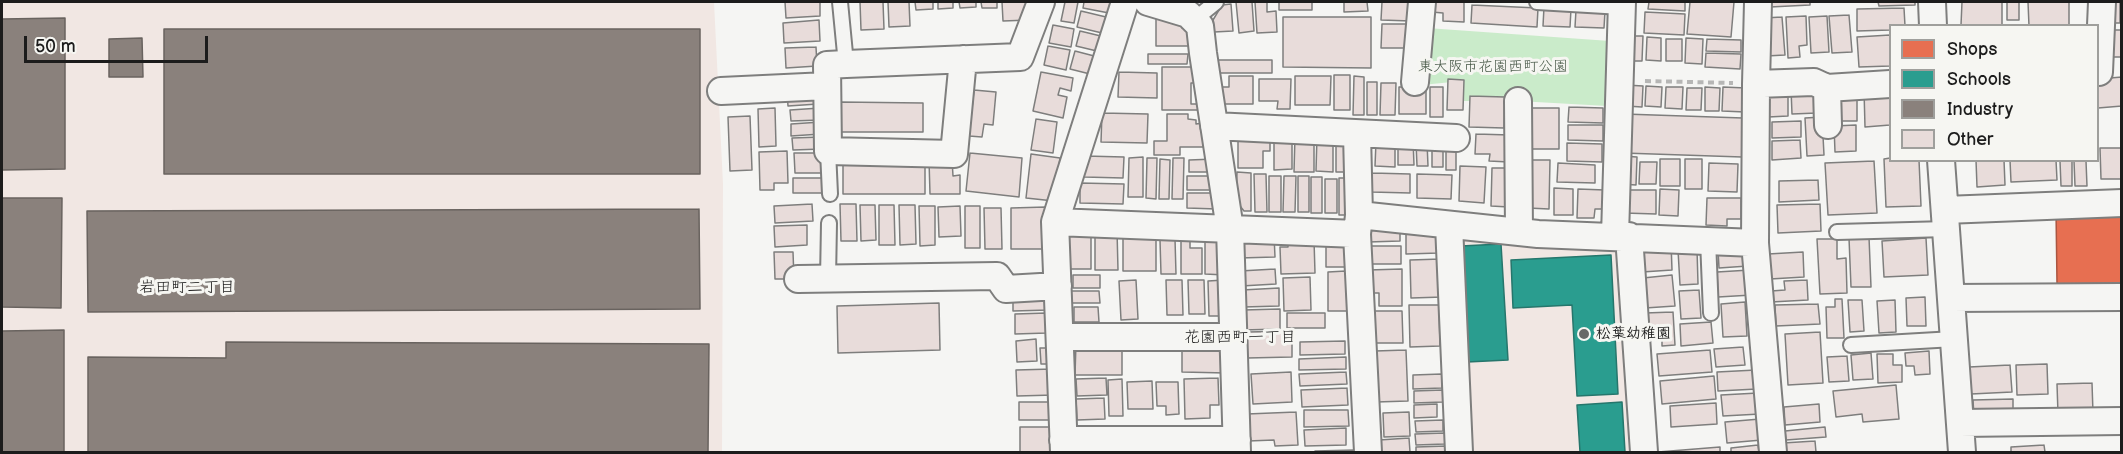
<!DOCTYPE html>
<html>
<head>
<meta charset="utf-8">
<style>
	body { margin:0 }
	#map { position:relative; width:2123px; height:454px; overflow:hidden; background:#f5f5f3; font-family:"Balsamiq Sans",sans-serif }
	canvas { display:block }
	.frame { position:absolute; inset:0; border:3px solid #1c1c1c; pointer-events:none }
	.legend { position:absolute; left:1889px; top:24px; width:210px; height:138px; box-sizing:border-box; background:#f6f6f2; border:2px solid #9f9f9c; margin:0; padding:8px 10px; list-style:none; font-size:18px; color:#1c1c1c }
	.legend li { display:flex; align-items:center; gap:12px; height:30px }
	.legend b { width:30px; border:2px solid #9f9f9c }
	.scale { position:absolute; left:24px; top:36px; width:184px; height:27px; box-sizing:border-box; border:3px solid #1c1c1c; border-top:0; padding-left:8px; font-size:18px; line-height:21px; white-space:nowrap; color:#1c1c1c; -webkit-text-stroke:4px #f6f6f2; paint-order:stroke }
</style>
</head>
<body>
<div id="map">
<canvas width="2123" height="454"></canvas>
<div class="frame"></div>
<ul class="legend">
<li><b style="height:16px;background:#e76f51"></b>Shops</li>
<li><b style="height:16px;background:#2a9d8f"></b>Schools</li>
<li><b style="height:16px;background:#8a817c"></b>Industry</li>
<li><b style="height:16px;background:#e8dcda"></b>Other</li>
</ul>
<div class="scale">50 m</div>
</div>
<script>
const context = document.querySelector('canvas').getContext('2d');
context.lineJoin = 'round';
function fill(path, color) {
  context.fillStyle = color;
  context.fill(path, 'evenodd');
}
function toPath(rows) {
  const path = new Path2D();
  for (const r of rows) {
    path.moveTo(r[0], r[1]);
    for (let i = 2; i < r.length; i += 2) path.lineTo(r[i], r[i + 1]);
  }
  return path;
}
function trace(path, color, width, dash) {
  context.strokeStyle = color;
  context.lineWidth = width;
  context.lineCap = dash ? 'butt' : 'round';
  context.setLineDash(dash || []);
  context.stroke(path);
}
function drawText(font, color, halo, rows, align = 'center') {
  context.font = font + ' "Balsamiq Sans","Klee One",sans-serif';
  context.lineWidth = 6;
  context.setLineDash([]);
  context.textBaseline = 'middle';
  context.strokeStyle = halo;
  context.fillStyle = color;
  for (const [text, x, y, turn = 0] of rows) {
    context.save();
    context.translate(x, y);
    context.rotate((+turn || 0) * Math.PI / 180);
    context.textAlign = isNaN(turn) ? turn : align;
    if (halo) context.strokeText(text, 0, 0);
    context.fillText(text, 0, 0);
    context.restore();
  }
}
fill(toPath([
	[2,2,714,2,723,184,722,452,2,452],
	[1457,235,1620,243,1634,452,1468,452]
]), '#f1e7e3');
fill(toPath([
	[1427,28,1610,41,1607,106,1518,101,1461,101,1462,81,1422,85]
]), '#caebca');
const shops = toPath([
	[2056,210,2122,210,2122,283,2057,284,2056,210]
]);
fill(shops, '#e76f51');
trace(shops, '#aa5641', 1.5);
const schools = toPath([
	[1501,244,1508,360,1467,362,1461,246,1501,244],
	[1611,255,1618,394,1577,396,1572,305,1513,308,1511,260,1611,255],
	[1622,402,1625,452,1580,452,1577,405,1622,402]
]);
fill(schools, '#2a9d8f');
trace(schools, '#26766c', 1.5);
const industry = toPath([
	[65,18,65,169,2,170,2,19,65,18],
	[164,29,700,29,700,174,164,174,164,29],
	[142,38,143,77,109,77,109,39,142,38],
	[2,198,62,198,61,308,2,307,2,198],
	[699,209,700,309,88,312,87,211,699,209],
	[64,330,64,452,2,452,2,331,64,330],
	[226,342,709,344,708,452,88,452,88,357,226,358,226,342]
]);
fill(industry, '#8a817c');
trace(industry, '#69635f', 1.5);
const building = toPath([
	[785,2,820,2,820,16,786,18,785,2],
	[860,2,883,2,884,29,861,30,860,2],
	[888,2,909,2,910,26,889,27,888,2],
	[915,2,933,2,933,9,916,10,915,2],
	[938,2,953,2,953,8,938,9,938,2],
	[959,2,976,2,976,7,960,8,959,2],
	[981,2,997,2,997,8,982,8,981,2],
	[1002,2,1029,2,1029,20,1003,21,1002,2],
	[1065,2,1078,2,1074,23,1061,21,1065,2],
	[1084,2,1112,2,1109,13,1083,8,1084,2],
	[1236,2,1252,2,1254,31,1239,33,1236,2],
	[1255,2,1267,2,1267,12,1276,11,1277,32,1257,33,1255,2],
	[1279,2,1312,2,1312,10,1279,10,1279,2],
	[1344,2,1367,2,1368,11,1344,12,1344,2],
	[1382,2,1412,2,1411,21,1381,20,1382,2],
	[1432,2,1464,2,1464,22,1443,21,1443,13,1432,12,1432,2],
	[1649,2,1685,2,1685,11,1648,9,1649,2],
	[1690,2,1734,2,1731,37,1687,34,1690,2],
	[1770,2,1810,2,1810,5,1770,7,1770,2],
	[1878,2,1915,2,1915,5,1879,6,1878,2],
	[1962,2,2002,2,2002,25,1961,25,1962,2],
	[2007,2,2019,2,2019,20,2007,20,2007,2],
	[2028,2,2069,2,2069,26,2029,26,2028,2],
	[2106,2,2120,2,2120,23,2107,23,2106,2],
	[1231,4,1233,31,1214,32,1213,20,1222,5,1231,4],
	[1472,5,1538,8,1537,27,1471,23,1472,5],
	[1544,7,1571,9,1570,27,1543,26,1544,7],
	[1904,8,1905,26,1890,26,1890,30,1857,31,1857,9,1904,8],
	[1576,10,1605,11,1604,28,1575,27,1576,10],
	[1081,11,1106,17,1102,33,1077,27,1081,11],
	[1645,12,1685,14,1684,35,1644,33,1645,12],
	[1156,15,1182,15,1182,28,1190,28,1190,46,1156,46,1156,15],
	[1849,15,1852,52,1832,53,1829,16,1849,15],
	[1806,16,1807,45,1799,46,1800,57,1788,58,1786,17,1806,16],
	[1827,16,1829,52,1811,53,1809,17,1827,16],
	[1283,17,1371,17,1371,68,1283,67,1283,17],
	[1782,17,1785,55,1766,56,1764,18,1782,17],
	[819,20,820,41,784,43,783,23,819,20],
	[1382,24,1408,24,1408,48,1381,48,1382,24],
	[1053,25,1074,29,1071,47,1049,43,1053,25],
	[2107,30,2122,30,2122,57,2107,57,2107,30],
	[1080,31,1105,37,1101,52,1076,46,1080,31],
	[1890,35,1890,66,1859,67,1857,37,1890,35],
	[1629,36,1643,36,1642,61,1628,61,1629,36],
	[1647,37,1661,38,1661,61,1646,60,1647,37],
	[1686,38,1703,39,1702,64,1685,63,1686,38],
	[1666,39,1682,39,1682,61,1666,61,1666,39],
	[1707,39,1741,40,1741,52,1706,51,1707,39],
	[1048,46,1070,50,1066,70,1044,65,1048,46],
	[816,47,817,66,786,68,785,48,816,47],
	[1075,51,1098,57,1094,75,1070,69,1075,51],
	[1706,53,1741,54,1740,69,1705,67,1706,53],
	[1148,54,1188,54,1187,64,1148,64,1148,54],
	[1216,60,1272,60,1272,73,1216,73,1216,60],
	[1162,67,1196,67,1196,83,1191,83,1191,104,1202,104,1203,110,1162,110,1162,67],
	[1041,72,1073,78,1071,91,1060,88,1058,95,1067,97,1063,118,1033,111,1041,72],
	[1119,72,1157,73,1157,98,1118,97,1119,72],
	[1334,75,1350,75,1350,110,1334,110,1334,75],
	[1229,76,1253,76,1253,104,1222,104,1222,87,1229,87,1229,76],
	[1295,76,1331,76,1330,105,1295,105,1295,76],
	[1354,76,1364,77,1364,115,1353,115,1354,76],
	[2122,77,2122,106,2098,108,2098,79,2122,77],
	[1259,79,1291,79,1290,109,1277,109,1278,101,1259,101,1259,79],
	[1448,79,1464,80,1463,110,1447,110,1448,79],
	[1367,82,1377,82,1377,115,1367,115,1367,82],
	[1381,83,1396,83,1395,115,1380,115,1381,83],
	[1626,85,1643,86,1642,107,1626,106,1626,85],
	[1646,86,1662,87,1661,107,1645,106,1646,86],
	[1399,87,1426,87,1426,114,1399,114,1399,87],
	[1430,87,1443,87,1443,117,1430,117,1430,87],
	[1666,87,1683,87,1682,109,1665,108,1666,87],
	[1705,87,1720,88,1719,111,1705,111,1705,87],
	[1723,87,1746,88,1745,112,1722,111,1723,87],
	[1768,87,1788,87,1788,116,1768,117,1768,87],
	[1687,88,1702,88,1701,110,1686,110,1687,88],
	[1815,88,1817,113,1792,114,1791,89,1815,88],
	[1890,88,1890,125,1865,127,1864,90,1890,88],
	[974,90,996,92,993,125,984,124,982,137,969,136,974,90],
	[1857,90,1857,121,1839,121,1839,91,1857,90],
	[817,91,818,104,788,106,787,92,817,91],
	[1470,96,1505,97,1504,128,1469,127,1470,96],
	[840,102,923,103,923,132,840,132,840,102],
	[1569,107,1603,108,1603,123,1568,122,1569,107],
	[775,108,776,146,759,147,758,109,775,108],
	[820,108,820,120,791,121,790,110,820,108],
	[1529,108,1559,108,1559,149,1528,149,1529,108],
	[1102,113,1148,114,1147,143,1101,142,1102,113],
	[1167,114,1188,114,1188,119,1196,120,1196,124,1203,123,1203,147,1180,147,1180,155,1154,155,1154,141,1167,141,1167,114],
	[1624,114,1743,118,1742,157,1623,153,1624,114],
	[750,116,752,170,730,171,728,117,750,116],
	[1822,117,1824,155,1807,156,1805,118,1822,117],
	[1036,119,1057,122,1053,153,1031,150,1036,119],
	[1801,121,1801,137,1772,138,1772,122,1801,121],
	[821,122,821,134,791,136,791,124,821,122],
	[1568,125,1603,125,1603,141,1568,140,1568,125],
	[1856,125,1856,151,1835,152,1834,126,1856,125],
	[1238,132,1270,132,1270,151,1263,151,1263,168,1238,168,1238,132],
	[1274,134,1292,134,1292,169,1274,170,1274,134],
	[1476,134,1510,135,1509,162,1489,161,1490,154,1475,154,1476,134],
	[1295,136,1314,136,1314,172,1294,172,1295,136],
	[1317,136,1333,136,1333,172,1316,171,1317,136],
	[822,137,822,149,793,150,792,138,822,137],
	[1336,138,1350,138,1350,172,1336,172,1336,138],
	[1413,140,1414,165,1398,165,1398,141,1413,140],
	[1800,140,1801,158,1772,160,1772,141,1800,140],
	[1376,142,1395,142,1395,167,1375,166,1376,142],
	[1416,142,1427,142,1428,166,1417,166,1416,142],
	[1432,142,1443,142,1443,167,1432,167,1432,142],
	[1567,143,1602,144,1602,162,1567,161,1567,143],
	[1446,144,1456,144,1456,170,1446,170,1446,144],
	[2100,148,2122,148,2122,179,2101,179,2100,148],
	[787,151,788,183,774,183,774,190,760,190,759,152,787,151],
	[794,153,821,153,821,173,795,173,794,153],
	[970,153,1022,158,1019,197,966,191,970,153],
	[1031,154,1060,158,1054,201,1026,198,1031,154],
	[1085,156,1124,157,1123,178,1084,177,1085,156],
	[1623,156,1637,157,1636,185,1622,184,1623,156],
	[1143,157,1143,197,1128,197,1129,158,1143,157],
	[1147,158,1157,158,1156,199,1146,198,1147,158],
	[1173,158,1184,158,1183,199,1172,199,1173,158],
	[1890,158,1890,160,1919,160,1921,206,1886,207,1884,159,1890,158],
	[952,159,953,176,960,175,960,194,930,194,929,160,952,159],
	[1160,159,1170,160,1169,199,1159,199,1160,159],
	[1215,159,1215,172,1189,172,1189,160,1215,159],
	[1660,159,1680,159,1680,186,1660,186,1660,159],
	[1685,159,1702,159,1702,189,1685,189,1685,159],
	[925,160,925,194,843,194,843,161,925,160],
	[1530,160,1550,160,1549,209,1528,208,1530,160],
	[1976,160,2004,160,2005,185,1977,187,1976,160],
	[2010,160,2056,160,2057,180,2011,182,2010,160],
	[1874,161,1877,213,1828,215,1825,163,1874,161],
	[2060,161,2072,161,2072,186,2061,186,2060,161],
	[2074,161,2086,161,2087,186,2075,186,2074,161],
	[1640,162,1657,162,1656,184,1639,184,1640,162],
	[1558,163,1595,165,1595,183,1557,182,1558,163],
	[1709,163,1738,164,1737,192,1708,191,1709,163],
	[1460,166,1486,167,1484,203,1459,201,1460,166],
	[1492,168,1511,168,1509,207,1491,206,1492,168],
	[1237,172,1251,173,1251,211,1244,211,1236,201,1237,172],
	[1372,173,1410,174,1410,193,1371,192,1372,173],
	[1254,174,1266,174,1267,212,1255,212,1254,174],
	[1417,174,1452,175,1451,199,1417,198,1417,174],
	[1187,176,1216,176,1216,190,1187,190,1187,176],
	[1269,176,1281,176,1281,212,1269,212,1269,176],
	[1284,176,1296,176,1295,212,1283,212,1284,176],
	[1298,176,1309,176,1309,212,1298,212,1298,176],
	[1311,177,1322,177,1322,213,1311,213,1311,177],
	[793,178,823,178,823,193,793,193,793,178],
	[1339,178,1352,178,1352,215,1339,215,1339,178],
	[1325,179,1337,179,1337,213,1325,213,1325,179],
	[1818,180,1819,200,1779,202,1779,181,1818,180],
	[1080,183,1124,184,1123,204,1080,203,1080,183],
	[1554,188,1573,189,1573,215,1554,215,1554,188],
	[1578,189,1605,190,1604,209,1595,209,1594,218,1577,218,1578,189],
	[1660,189,1679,190,1678,216,1659,215,1660,189],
	[1624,190,1656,190,1656,214,1624,213,1624,190],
	[1187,193,1218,193,1217,209,1187,208,1187,193],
	[1707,198,1741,198,1741,219,1727,219,1727,226,1706,225,1707,198],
	[812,204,813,221,775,223,774,206,812,204],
	[840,204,856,204,857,241,841,241,840,204],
	[1820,204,1821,231,1778,233,1777,205,1820,204],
	[860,205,875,205,876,240,861,241,860,205],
	[879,205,894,205,895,245,879,245,879,205],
	[899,205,915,205,916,244,900,245,899,205],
	[919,206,935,206,935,245,920,246,919,206],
	[960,206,961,236,939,237,938,207,960,206],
	[965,206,980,206,980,248,965,248,965,206],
	[1046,207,1047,249,1011,249,1011,208,1046,207],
	[984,208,1001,208,1002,249,985,249,984,208],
	[1400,224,1400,241,1368,242,1367,225,1400,224],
	[807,225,807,245,775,247,774,226,807,225],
	[1068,229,1091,229,1091,269,1068,269,1068,229],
	[1406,229,1439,229,1439,253,1406,254,1406,229],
	[1095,230,1117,230,1118,270,1095,270,1095,230],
	[1156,230,1156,271,1123,271,1123,231,1156,230],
	[1181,234,1190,235,1190,248,1202,248,1202,274,1181,274,1181,234],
	[1274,235,1275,257,1239,258,1239,236,1274,235],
	[1205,237,1217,238,1217,254,1225,254,1225,275,1205,274,1205,237],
	[1869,237,1871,287,1851,287,1849,238,1869,237],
	[1926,238,1928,275,1884,277,1882,241,1926,238],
	[1175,239,1176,274,1161,274,1160,240,1175,239],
	[1345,239,1345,267,1326,267,1326,240,1345,239],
	[1817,239,1837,239,1837,259,1846,258,1847,293,1820,294,1817,239],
	[1314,240,1315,273,1281,274,1280,247,1288,247,1288,241,1314,240],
	[1671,242,1672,270,1642,272,1640,245,1671,242],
	[1367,246,1401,246,1401,264,1367,264,1367,246],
	[1747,247,1748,266,1719,268,1718,250,1747,247],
	[1697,249,1698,284,1680,285,1678,250,1697,249],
	[774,252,793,252,794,279,775,279,774,252],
	[1803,252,1804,277,1770,279,1768,254,1803,252],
	[1441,259,1443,297,1411,298,1410,260,1441,259],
	[1275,269,1276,284,1241,286,1240,271,1275,269],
	[1402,269,1402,306,1379,306,1379,293,1368,293,1368,270,1402,269],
	[1750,270,1752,295,1718,297,1717,272,1750,270],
	[1346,271,1347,311,1328,311,1328,272,1346,271],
	[1073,275,1100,275,1100,288,1073,288,1073,275],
	[1672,275,1675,306,1645,308,1643,278,1672,275],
	[1310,277,1311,310,1284,311,1283,278,1310,277],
	[1136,280,1138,319,1121,320,1119,281,1136,280],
	[1166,280,1182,280,1183,315,1167,315,1166,280],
	[1188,280,1204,280,1205,314,1189,314,1188,280],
	[1224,280,1226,316,1209,316,1208,281,1224,280],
	[1807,280,1808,300,1771,302,1771,291,1785,290,1784,281,1807,280],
	[1279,288,1279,306,1243,307,1242,290,1279,288],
	[1699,290,1701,318,1681,319,1679,291,1699,290],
	[1071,291,1099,291,1100,303,1072,303,1071,291],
	[1048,294,1049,310,1013,311,1013,295,1048,294],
	[1925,297,1926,326,1907,326,1906,298,1925,297],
	[1835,299,1842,299,1844,338,1827,338,1826,307,1835,307,1835,299],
	[1848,300,1862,300,1864,331,1850,332,1848,300],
	[1895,300,1896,332,1879,333,1877,301,1895,300],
	[1745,302,1747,336,1723,337,1721,304,1745,302],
	[939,303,940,350,838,353,837,306,939,303],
	[1818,304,1820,324,1776,326,1775,305,1818,304],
	[1409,305,1439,305,1440,346,1410,347,1409,305],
	[1074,307,1098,307,1099,322,1074,322,1074,307],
	[1280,309,1280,329,1243,330,1243,310,1280,309],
	[1374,311,1402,311,1403,343,1375,343,1374,311],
	[1673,312,1675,345,1662,346,1662,334,1647,334,1645,313,1673,312],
	[1047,313,1047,333,1015,334,1015,314,1047,313],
	[1287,313,1325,313,1325,328,1287,328,1287,313],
	[1711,322,1713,343,1681,346,1680,324,1711,322],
	[1292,331,1292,357,1247,358,1247,332,1292,331],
	[1820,332,1823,383,1788,385,1785,334,1820,332],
	[1036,339,1037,361,1017,362,1016,341,1036,339],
	[1345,341,1345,354,1300,355,1300,342,1345,341],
	[1182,342,1227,343,1226,373,1182,372,1182,342],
	[1076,343,1122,343,1122,375,1075,375,1076,343],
	[1743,347,1745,365,1716,367,1714,349,1743,347],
	[1040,348,1053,348,1053,364,1041,364,1040,348],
	[1406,350,1408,401,1376,402,1375,351,1406,350],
	[1710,350,1712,372,1659,376,1657,354,1710,350],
	[1929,351,1930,374,1915,375,1914,366,1906,366,1905,353,1929,351],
	[1871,353,1873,379,1853,380,1851,355,1871,353],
	[1877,354,1893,354,1893,365,1902,365,1902,382,1878,383,1877,354],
	[1847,356,1849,381,1829,382,1827,357,1847,356],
	[1346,357,1346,369,1299,370,1299,359,1346,357],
	[2047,364,2048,394,2017,395,2016,365,2047,364],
	[2010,365,2012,392,1971,394,1969,367,2010,365],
	[1053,369,1054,395,1017,396,1016,370,1053,369],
	[1756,370,1757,389,1718,391,1717,372,1756,370],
	[1291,372,1292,402,1253,404,1251,374,1291,372],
	[1346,372,1347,384,1300,386,1299,374,1346,372],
	[1442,374,1442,388,1413,389,1413,375,1442,374],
	[1714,376,1716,399,1662,404,1660,381,1714,376],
	[1106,378,1107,395,1077,396,1076,379,1106,378],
	[1218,378,1219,405,1210,405,1210,418,1185,419,1184,379,1218,378],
	[1122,379,1123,416,1109,416,1108,380,1122,379],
	[1152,381,1153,409,1128,409,1127,382,1152,381],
	[1156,382,1178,382,1179,414,1166,415,1166,406,1157,406,1156,382],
	[2092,383,2093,413,2058,414,2057,384,2092,383],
	[1896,385,1899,419,1863,422,1862,414,1836,417,1833,391,1896,385],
	[1347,388,1348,405,1302,407,1301,390,1347,388],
	[1443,390,1443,402,1414,403,1414,391,1443,390],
	[1758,393,1760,414,1723,416,1721,395,1758,393],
	[1104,398,1105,419,1077,420,1076,399,1104,398],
	[2013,399,2013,416,1974,417,1973,400,2013,399],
	[1019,402,1051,402,1051,420,1019,420,1019,402],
	[1716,403,1717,424,1671,427,1670,406,1716,403],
	[1437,404,1437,417,1414,418,1414,405,1437,404],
	[1819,404,1820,422,1785,425,1784,407,1819,404],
	[1304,410,1348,410,1349,426,1304,427,1304,410],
	[1296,412,1298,445,1275,446,1274,440,1248,441,1247,414,1296,412],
	[1409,412,1410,436,1384,437,1383,413,1409,412],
	[1760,419,1762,440,1727,443,1725,422,1760,419],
	[1443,420,1443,431,1416,432,1415,421,1443,420],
	[1020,427,1052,427,1052,452,1020,452,1020,427],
	[1825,427,1826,437,1786,440,1785,431,1825,427],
	[1346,428,1346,445,1305,446,1304,430,1346,428],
	[1445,433,1445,444,1416,445,1415,434,1445,433],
	[1409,438,1410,452,1380,452,1379,440,1409,438],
	[1815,441,1816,452,1783,452,1783,443,1815,441],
	[1758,445,1759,452,1731,452,1731,448,1758,445],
	[2044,445,2045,452,2011,452,2011,447,2044,445],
	[1447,446,1447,452,1416,452,1416,447,1447,446],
	[1720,447,1720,452,1658,452,1720,447],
	[1355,450,1355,452,1315,452,1315,451,1355,450]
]);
fill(building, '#e8dcda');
trace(building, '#7e7e7d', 1.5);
const service = toPath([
	[840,2,846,64],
	[1537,2,1622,7],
	[1194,20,1216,2],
	[828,151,830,194],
	[1837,232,1947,229],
	[1708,240,1711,313],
	[828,279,829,223],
	[1851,345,1954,339]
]);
const minor = toPath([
	[1148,2,1188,14,1200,26,1203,53,1230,229,1237,452],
	[1758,2,1756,84,1755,243,1773,452],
	[1932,2,1933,26],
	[963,59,954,154,828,151,827,65,846,64,1020,57,1041,2],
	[2099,72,2102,2],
	[1415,82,1422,2],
	[1756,84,1814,82,1827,88,1828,125],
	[1827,88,1890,84],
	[721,91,827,86],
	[1518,101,1519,232],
	[1214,126,1456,138],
	[1357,134,1359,215],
	[1941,160,1962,452],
	[1945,210,2122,203],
	[1055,222,1357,234],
	[1449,225,1459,452],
	[1615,236,1622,2],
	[1629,236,1644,452],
	[798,279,997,276,1006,289,1058,286],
	[1951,298,2122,297],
	[1060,337,1233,337],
	[1960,423,2122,421],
	[1063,440,1237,440],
	[1064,452,1055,222,1125,2],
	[1368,452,1357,234,1359,215,1538,234,1755,243]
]);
trace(service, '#7e7e7d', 18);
trace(minor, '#7e7e7d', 30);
trace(toPath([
	[1645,81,1733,83]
]), '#b6b6b5', 4, [6, 4.5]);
trace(service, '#f5f5f3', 14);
trace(minor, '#f5f5f3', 26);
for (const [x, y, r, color] of [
	[1584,334,6,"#686867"]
]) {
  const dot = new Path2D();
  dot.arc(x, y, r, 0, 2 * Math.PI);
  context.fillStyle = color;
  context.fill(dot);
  trace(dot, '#f6f6f2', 2);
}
drawText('15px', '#465746', '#f6f6f2', [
	["東大阪市花園西町公園",1493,67]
]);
drawText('bold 15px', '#1c1c1c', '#f6f6f2', [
	["松葉幼稚園",1596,334]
], 'left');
drawText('16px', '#1c1c1c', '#f6f6f2', [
	["岩田町二丁目",187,288],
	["花園西町一丁目",1240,338]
]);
</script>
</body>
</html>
